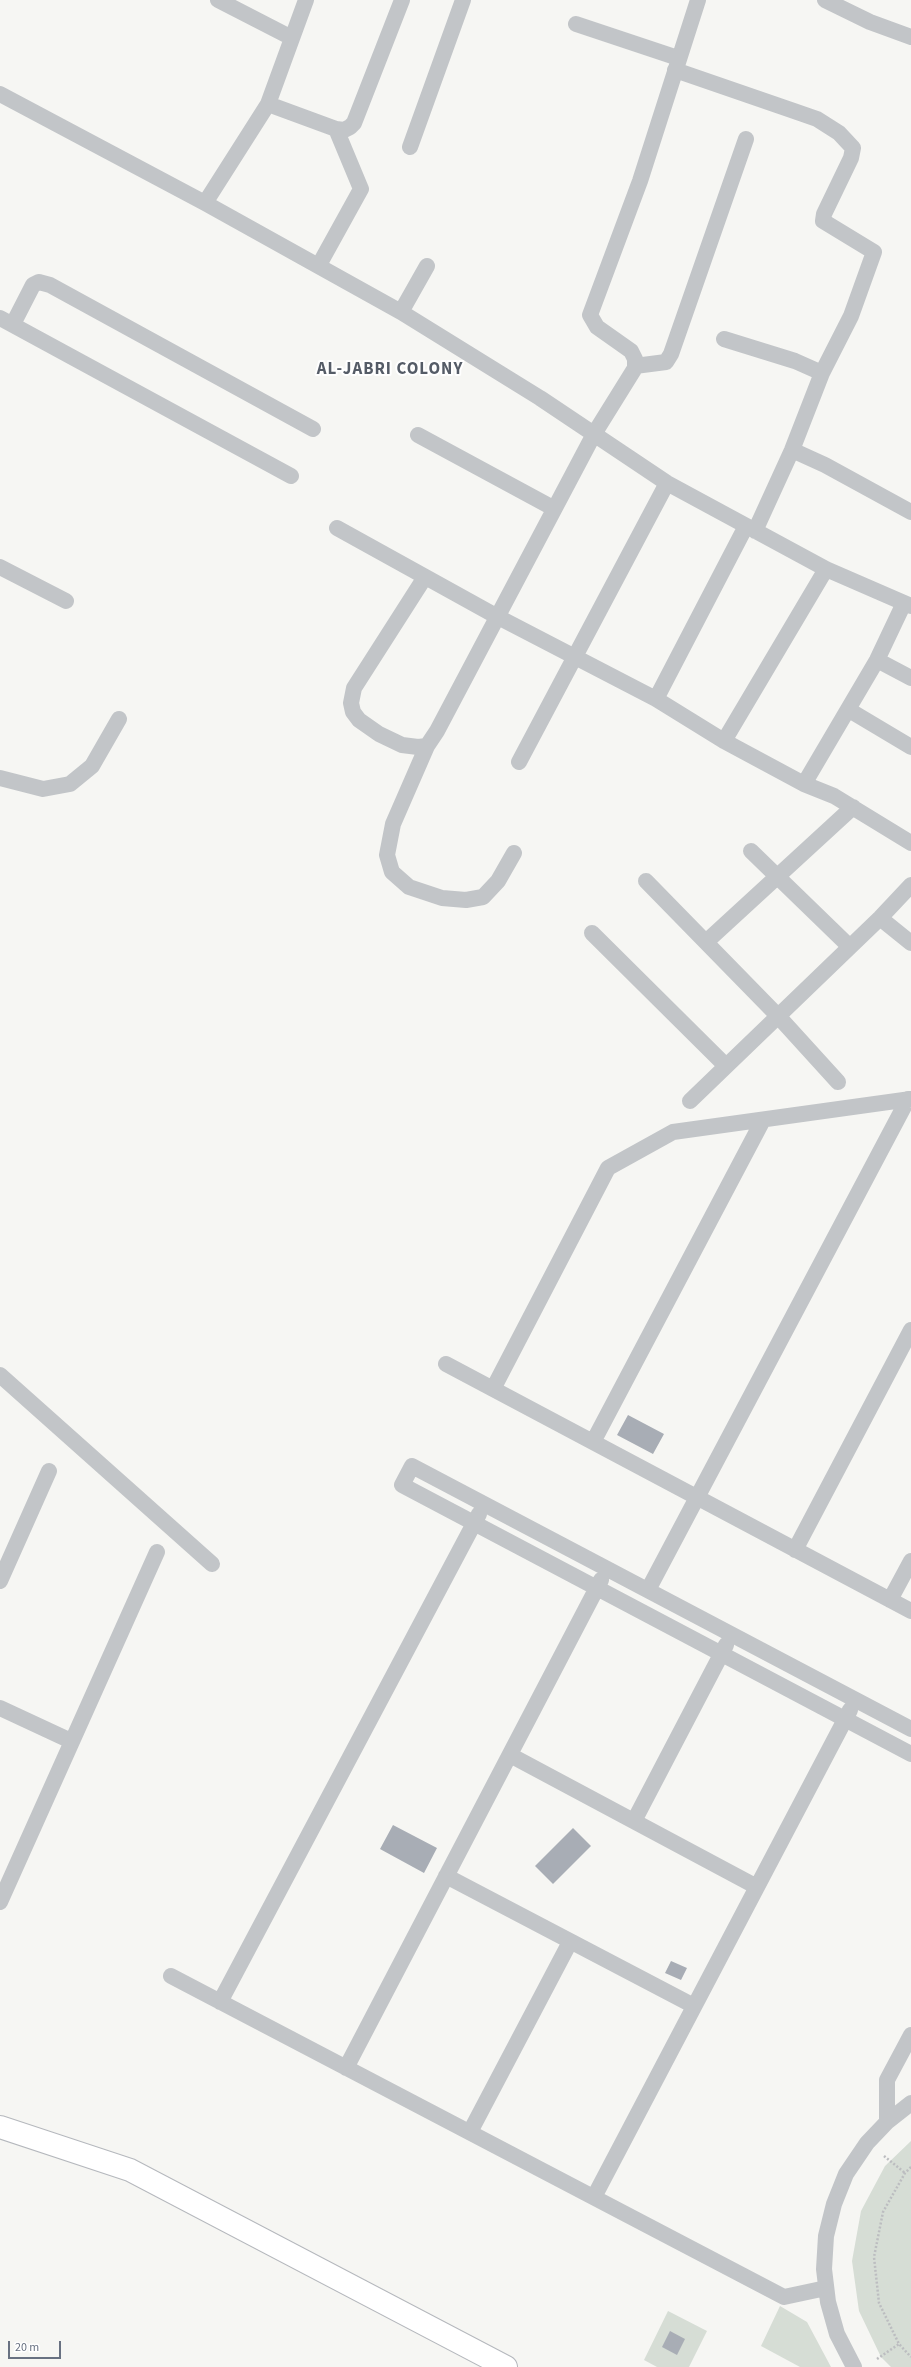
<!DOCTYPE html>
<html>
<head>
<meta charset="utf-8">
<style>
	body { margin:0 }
	#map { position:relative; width:911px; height:2367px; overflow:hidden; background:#f6f6f3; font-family:"Source Sans 3",sans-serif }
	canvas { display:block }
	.scale { position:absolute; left:8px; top:2341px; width:53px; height:18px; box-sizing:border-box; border:2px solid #687181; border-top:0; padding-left:5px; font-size:12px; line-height:14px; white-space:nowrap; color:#687181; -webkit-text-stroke:3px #fff; paint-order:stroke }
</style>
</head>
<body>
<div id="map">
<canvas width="911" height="2367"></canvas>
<div class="scale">20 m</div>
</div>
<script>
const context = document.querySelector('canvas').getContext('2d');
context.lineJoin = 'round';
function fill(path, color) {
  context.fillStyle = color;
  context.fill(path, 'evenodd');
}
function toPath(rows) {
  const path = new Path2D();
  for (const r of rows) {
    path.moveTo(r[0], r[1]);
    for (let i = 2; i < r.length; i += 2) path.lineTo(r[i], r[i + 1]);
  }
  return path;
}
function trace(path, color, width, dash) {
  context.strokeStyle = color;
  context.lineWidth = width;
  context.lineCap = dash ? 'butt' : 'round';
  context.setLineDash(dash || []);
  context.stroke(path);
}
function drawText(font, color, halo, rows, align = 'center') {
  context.font = font + ' "Source Sans 3",sans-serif';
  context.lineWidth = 4;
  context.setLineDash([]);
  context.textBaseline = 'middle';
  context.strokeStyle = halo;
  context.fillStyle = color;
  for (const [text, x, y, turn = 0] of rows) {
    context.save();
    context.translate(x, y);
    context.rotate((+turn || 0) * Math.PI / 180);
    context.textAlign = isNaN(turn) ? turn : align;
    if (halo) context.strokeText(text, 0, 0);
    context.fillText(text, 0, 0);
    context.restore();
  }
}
fill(toPath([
	[911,2141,911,2367,891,2367,881,2357,859,2311,852,2261,861,2211,885,2166],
	[780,2306,807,2322,831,2367,800,2367,761,2346],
	[668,2311,707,2331,689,2367,657,2367,644,2360]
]), '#d6ddd5');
fill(toPath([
	[628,1415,664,1434,653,1454,617,1435],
	[393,1825,437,1848,424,1873,380,1849],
	[573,1828,591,1846,553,1884,535,1866],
	[671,1961,687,1968,681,1980,665,1973],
	[670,2331,685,2339,677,2355,662,2347]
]), '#a8adb5');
const secondary = toPath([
	[0,2127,130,2170,506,2367]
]);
trace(secondary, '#b5b8bd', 24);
trace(toPath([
	[884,2156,905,2173],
	[911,2167,905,2173,883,2212,874,2257,879,2303,899,2344,911,2357],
	[877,2359,899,2344]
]), '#bcbdc0', 2.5, [2, 2]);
trace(toPath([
	[218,0,292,38],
	[825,0,870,22,911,37],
	[576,24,678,58],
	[675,70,794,111,817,119,839,133,853,148,851,158,824,214,823,221,874,252,851,316,822,373,792,450,755,531],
	[0,94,205,203,401,312,540,398,667,483,826,569,911,606],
	[268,104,336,129,344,130,350,127,354,123,402,0],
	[410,147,463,0],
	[205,203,268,104,306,0],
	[319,265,361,189,336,129],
	[401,312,427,266],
	[0,318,291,476],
	[13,324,33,285,39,282,50,285,313,429],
	[724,339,795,361,822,373],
	[635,366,666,362,671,354,746,139],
	[418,435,553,508],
	[792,450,825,465,911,512],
	[337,528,496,616,656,699,724,741,804,784,834,796,911,843],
	[0,567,66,601],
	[425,577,354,688,351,703,353,712,359,720,379,734,402,745,418,747,427,746,437,731,594,434,635,368,635,359,631,351,597,327,590,315,640,181,698,0],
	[877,660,911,678],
	[656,699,746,526],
	[849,710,911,747],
	[724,741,826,569],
	[427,746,393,824,387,855,392,872,409,887,442,898,466,900,483,897,498,881,514,853],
	[519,762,667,483],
	[0,778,43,789,70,784,92,766,119,719],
	[804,784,877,660,904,603],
	[751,851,850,947],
	[646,881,778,1016,838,1082],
	[880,918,911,943],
	[592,933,726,1066],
	[706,942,853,807],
	[690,1101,880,918,911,885],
	[446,1364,911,1611],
	[0,1375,212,1564],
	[493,1389,608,1168,673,1132,911,1099],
	[593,1442,763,1120],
	[795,1550,911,1330],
	[0,1581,49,1471],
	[648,1590,908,1099],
	[890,1600,911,1561],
	[0,1708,71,1741],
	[911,1729,412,1466,402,1485,911,1754],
	[510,1755,757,1887],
	[634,1821,726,1645],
	[446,1876,694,2006],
	[0,1902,157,1552],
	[171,1976,784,2297,826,2288],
	[220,2002,479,1514],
	[346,2068,601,1580],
	[887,2122,887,2080,911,2035],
	[470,2132,570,1942],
	[594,2197,850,1710],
	[854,2367,837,2334,828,2302,824,2269,826,2236,834,2204,846,2174,867,2143,887,2122,911,2103]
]), '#c2c5c8', 16);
trace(secondary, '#fff', 22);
context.letterSpacing = '1px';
drawText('bold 17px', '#555c67', '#fff', [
	["AL-JABRI COLONY",390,370]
]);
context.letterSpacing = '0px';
</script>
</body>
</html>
